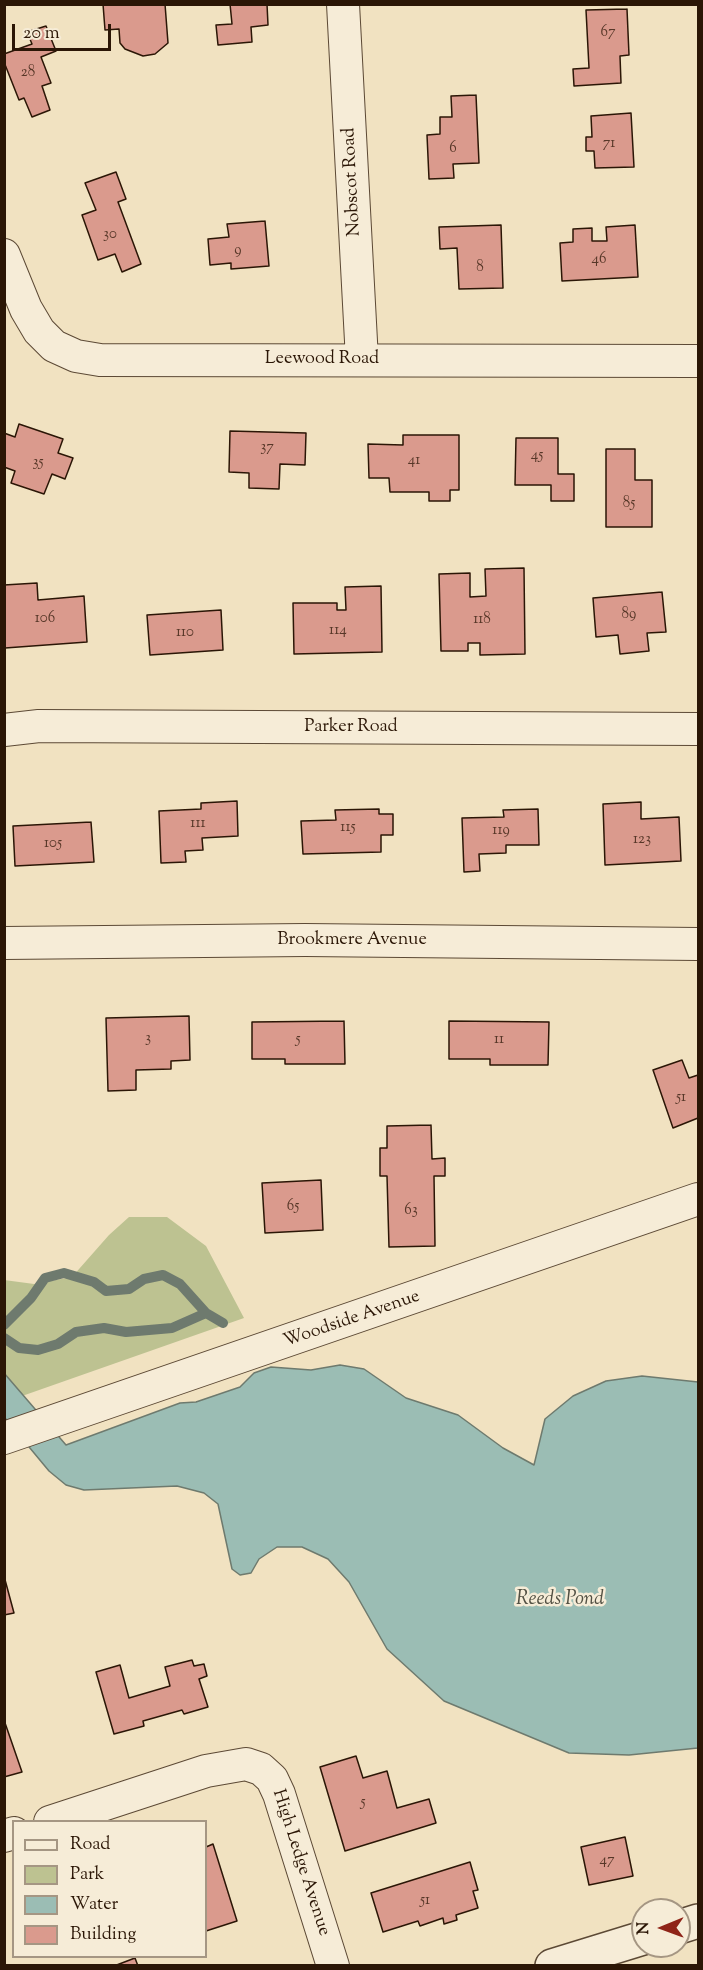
<!DOCTYPE html>
<html>
<head>
<meta charset="utf-8">
<style>
	body { margin:0 }
	#map { position:relative; width:703px; height:1970px; overflow:hidden; background:#f1e2c1; font-family:"Sorts Mill Goudy",serif }
	canvas { display:block }
	.frame { position:absolute; inset:0; border:6px solid #2b1606; pointer-events:none }
	.legend { position:absolute; left:12px; top:1820px; width:195px; height:138px; box-sizing:border-box; background:#f6ecd7; border:2px solid #a59683; margin:0; padding:8px 10px; list-style:none; font-size:18px; color:#2b1606 }
	.legend li { display:flex; align-items:center; gap:12px; height:30px }
	.legend b { width:30px; border:2px solid #a59683 }
	.north { position:absolute; left:631px; top:1898px; width:60px; height:60px; box-sizing:border-box; background:#f6ecd7; border:2px solid #a59683; border-radius:50%; rotate:269deg; font-size:16px; font-weight:700; line-height:24px; text-align:center; color:#2b1606 }
	.north::after { content:''; display:block; margin:auto; width:21px; height:27px; background:#8f2418; clip-path:polygon(50% 0,100% 100%,50% 72%,0 100%) }
	.scale { position:absolute; left:12px; top:24px; width:99px; height:27px; box-sizing:border-box; border:3px solid #2b1606; border-top:0; padding-left:8px; font-size:18px; line-height:21px; white-space:nowrap; color:#2b1606; -webkit-text-stroke:4px #f6ecd7; paint-order:stroke }
</style>
</head>
<body>
<div id="map">
<canvas width="703" height="1970"></canvas>
<div class="frame"></div>
<ul class="legend">
<li><b style="height:8px;background:#f6ecd7"></b>Road</li>
<li><b style="height:16px;background:#bdc291"></b>Park</li>
<li><b style="height:16px;background:#9bbdb4"></b>Water</li>
<li><b style="height:16px;background:#da9a8d"></b>Building</li>
</ul>
<div class="north">N</div>
<div class="scale">20 m</div>
</div>
<script>
const context = document.querySelector('canvas').getContext('2d');
context.lineJoin = 'round';
function fill(path, color) {
  context.fillStyle = color;
  context.fill(path, 'evenodd');
}
function toPath(rows) {
  const path = new Path2D();
  for (const r of rows) {
    path.moveTo(r[0], r[1]);
    for (let i = 2; i < r.length; i += 2) path.lineTo(r[i], r[i + 1]);
  }
  return path;
}
function trace(path, color, width, dash) {
  context.strokeStyle = color;
  context.lineWidth = width;
  context.lineCap = dash ? 'butt' : 'round';
  context.setLineDash(dash || []);
  context.stroke(path);
}
function drawText(font, color, halo, rows, align = 'center') {
  context.font = font + ' "Sorts Mill Goudy",serif';
  context.lineWidth = 5;
  context.setLineDash([]);
  context.textBaseline = 'middle';
  context.strokeStyle = halo;
  context.fillStyle = color;
  for (const [text, x, y, turn = 0] of rows) {
    context.save();
    context.translate(x, y);
    context.rotate((+turn || 0) * Math.PI / 180);
    context.textAlign = isNaN(turn) ? turn : align;
    if (halo) context.strokeText(text, 0, 0);
    context.fillText(text, 0, 0);
    context.restore();
  }
}
fill(toPath([
	[129,1217,167,1217,206,1246,244,1318,5,1402,4,1280,34,1284,72,1277,109,1235]
]), '#bdc291');
const water = toPath([
	[340,1365,364,1369,406,1398,458,1415,503,1448,534,1465,545,1419,573,1396,606,1381,642,1376,698,1382,698,1748,629,1755,569,1753,444,1701,387,1649,349,1582,328,1559,302,1547,277,1547,259,1559,251,1573,240,1575,232,1569,218,1504,204,1493,177,1486,84,1490,66,1485,49,1471,5,1418,4,1373,66,1445,180,1403,196,1402,240,1387,254,1373,271,1367,311,1370,340,1365]
]);
fill(water, '#9bbdb4');
trace(water, '#6e7a6e', 1.5);
trace(toPath([
	[4,1325,31,1298,45,1278,64,1273,94,1282,106,1291,129,1289,144,1279,163,1275,180,1284,206,1313,223,1323],
	[4,1338,19,1348,38,1350,58,1344,76,1332,104,1328,126,1332,172,1328,206,1313]
]), '#6e7a6e', 10);
const building = toPath([
	[103,4,165,4,168,43,155,54,143,56,125,49,120,43,119,29,105,30,103,4],
	[230,4,267,4,268,25,251,27,252,42,218,45,216,25,232,24,230,4],
	[627,9,629,55,620,56,621,83,574,86,573,69,589,68,586,10,627,9],
	[46,26,56,51,41,57,51,83,42,86,50,110,32,117,24,98,19,100,4,62,4,54,32,44,27,32,46,26],
	[476,95,479,163,453,164,454,178,429,179,427,135,440,134,440,117,452,117,451,96,476,95],
	[631,113,634,167,595,168,594,151,586,151,586,137,592,137,591,116,631,113],
	[116,172,126,199,118,202,141,264,122,272,115,254,98,260,82,215,96,210,85,183,116,172],
	[265,221,269,266,231,269,231,263,210,265,208,239,229,237,227,224,265,221],
	[501,225,503,288,459,289,457,248,440,249,439,227,501,225],
	[635,225,638,277,562,281,560,243,573,242,573,229,592,228,592,241,607,241,606,227,635,225],
	[19,424,63,439,58,453,73,458,65,479,52,474,44,494,11,483,15,471,4,467,4,433,15,437,19,424],
	[230,431,306,433,305,465,280,464,279,489,249,488,249,473,229,472,230,431],
	[403,435,459,435,459,490,450,490,450,501,429,501,429,492,390,492,389,478,369,478,368,444,403,445,403,435],
	[516,438,558,438,558,474,574,474,574,501,551,501,551,485,515,485,516,438],
	[606,449,635,449,635,480,652,480,652,527,606,527,606,449],
	[524,568,525,654,480,655,480,643,468,643,468,651,441,651,439,574,470,573,470,597,486,596,485,569,524,568],
	[37,583,38,600,84,596,87,642,5,648,4,585,37,583],
	[381,586,382,652,294,654,293,603,337,603,337,610,346,610,345,587,381,586],
	[662,592,666,632,647,633,649,651,620,654,618,635,596,637,593,598,662,592],
	[221,610,223,650,150,655,147,615,221,610],
	[237,801,238,836,202,838,203,850,185,851,186,862,161,863,159,811,201,809,201,803,237,801],
	[641,802,641,819,679,817,681,861,605,865,603,804,641,802],
	[379,809,379,814,393,814,393,835,381,835,381,852,303,854,301,821,336,820,335,810,379,809],
	[538,809,539,845,506,845,506,853,479,854,480,871,464,872,462,818,504,817,503,810,538,809],
	[91,822,94,862,15,866,13,826,91,822],
	[189,1016,190,1060,171,1061,171,1069,136,1070,136,1090,108,1091,106,1018,189,1016],
	[344,1021,345,1064,285,1064,285,1059,252,1059,252,1022,344,1021],
	[449,1021,549,1022,548,1065,490,1065,490,1059,449,1059,449,1021],
	[682,1060,689,1078,698,1075,698,1118,673,1128,653,1070,682,1060],
	[431,1125,432,1159,445,1158,445,1176,434,1176,435,1246,389,1247,387,1176,380,1176,380,1148,387,1148,387,1126,431,1125],
	[321,1180,323,1230,265,1233,262,1183,321,1180],
	[4,1576,14,1613,4,1615,4,1576],
	[192,1660,194,1666,204,1664,207,1676,199,1679,208,1707,184,1714,182,1710,143,1721,144,1726,114,1734,96,1672,120,1665,129,1698,170,1686,165,1667,192,1660],
	[4,1720,22,1772,4,1777,4,1720],
	[356,1756,363,1778,387,1771,397,1808,429,1799,436,1823,345,1851,320,1767,356,1756],
	[625,1837,633,1876,589,1885,581,1847,625,1837],
	[213,1844,237,1921,206,1931,206,1847,213,1844],
	[470,1862,478,1890,473,1891,478,1908,456,1915,457,1920,444,1924,443,1918,420,1926,418,1921,383,1932,371,1893,470,1862],
	[135,1958,138,1966,114,1966,135,1958]
]);
fill(building, '#da9a8d');
trace(building, '#2b1606', 1.5);
const minor = toPath([
	[343,4,362,360],
	[4,255,26,309,39,331,54,346,76,356,100,360,698,361],
	[4,730,39,726,698,729],
	[4,943,305,940,698,944],
	[4,1438,698,1199],
	[50,1822,206,1771,246,1764,261,1769,272,1779,279,1794,333,1966],
	[4,1836,14,1833]
]);
const tertiary = toPath([
	[679,1927,698,1921],
	[552,1966,643,1938]
]);
trace(minor, '#5c4935', 34);
trace(tertiary, '#5c4935', 36);
trace(minor, '#f6ecd7', 32);
trace(tertiary, '#f6ecd7', 33);
drawText('15px', '#573728', null, [
	["67",608,33],
	["28",28,73],
	["71",609,144],
	["6",453,149],
	["30",110,235],
	["9",238,251],
	["46",599,260],
	["8",480,268],
	["37",267,448],
	["45",537,456],
	["41",414,461],
	["35",38,463],
	["85",629,504],
	["89",629,615],
	["106",45,619],
	["118",482,620],
	["114",338,631],
	["110",185,633],
	["111",198,824],
	["115",348,828],
	["119",501,831],
	["123",642,840],
	["105",53,844],
	["3",148,1039],
	["5",298,1040],
	["11",499,1040],
	["51",681,1098],
	["65",293,1207],
	["63",411,1211],
	["5",363,1803],
	["47",607,1861],
	["51",425,1901]
]);
drawText('18px', '#2b1606', '#f6ecd7', [
	["Nobscot Road",353,182,-93],
	["Leewood Road",322,360],
	["Parker Road",351,728],
	["Brookmere Avenue",352,941],
	["Woodside Avenue",352,1320,-19],
	["High Ledge Avenue",300,1863,72]
]);
drawText('italic 20px', '#525043', '#f6ecd7', [
	["Reeds Pond",560,1601]
]);
</script>
</body>
</html>
